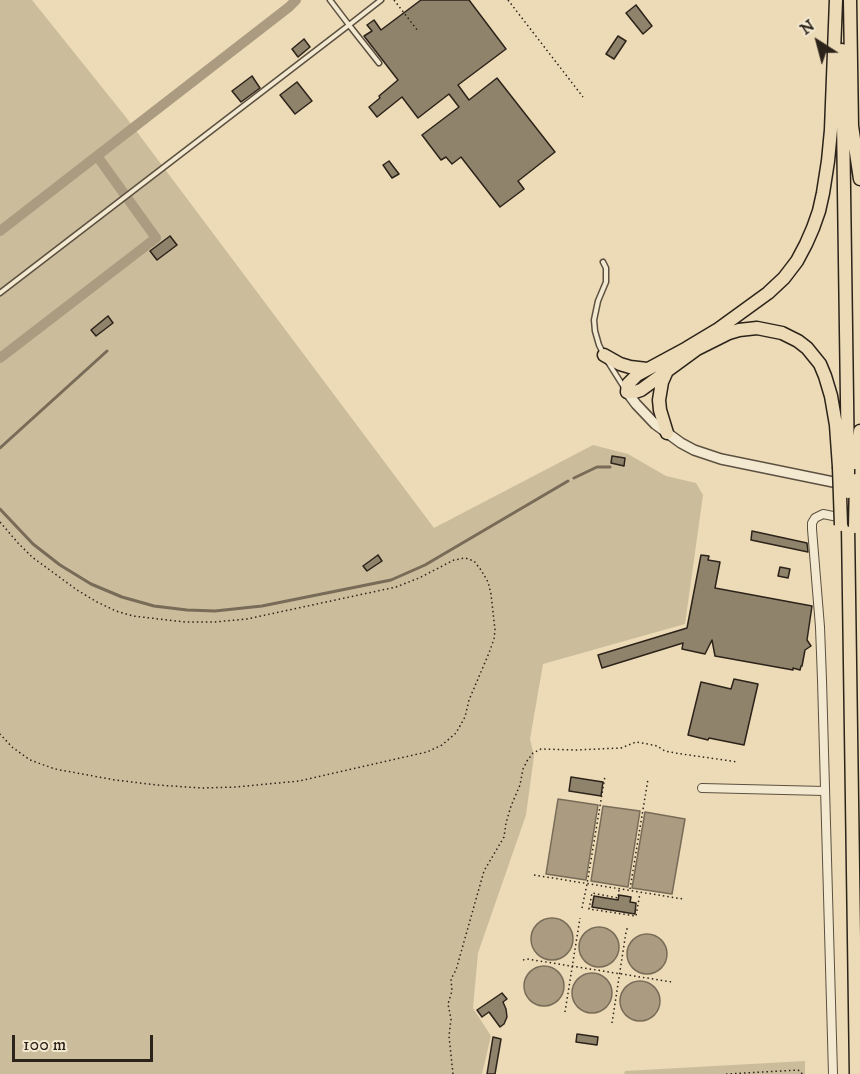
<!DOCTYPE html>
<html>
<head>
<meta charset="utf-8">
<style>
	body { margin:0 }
	#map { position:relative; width:860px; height:1074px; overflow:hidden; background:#ecdbb6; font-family:"IM FELL DW Pica",serif }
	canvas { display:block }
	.north { position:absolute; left:788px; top:12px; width:60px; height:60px; -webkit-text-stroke:4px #f3e8d0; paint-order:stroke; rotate:324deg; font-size:16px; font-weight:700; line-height:24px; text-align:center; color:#2c231a }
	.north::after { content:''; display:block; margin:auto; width:21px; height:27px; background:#2c231a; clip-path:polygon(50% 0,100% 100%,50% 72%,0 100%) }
	.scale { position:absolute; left:12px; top:1035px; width:141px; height:27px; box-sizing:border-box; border:3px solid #2c231a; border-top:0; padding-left:8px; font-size:18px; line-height:21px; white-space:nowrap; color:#2c231a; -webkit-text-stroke:4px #f3e8d0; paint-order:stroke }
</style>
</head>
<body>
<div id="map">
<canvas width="860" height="1074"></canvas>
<div class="north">N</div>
<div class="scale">100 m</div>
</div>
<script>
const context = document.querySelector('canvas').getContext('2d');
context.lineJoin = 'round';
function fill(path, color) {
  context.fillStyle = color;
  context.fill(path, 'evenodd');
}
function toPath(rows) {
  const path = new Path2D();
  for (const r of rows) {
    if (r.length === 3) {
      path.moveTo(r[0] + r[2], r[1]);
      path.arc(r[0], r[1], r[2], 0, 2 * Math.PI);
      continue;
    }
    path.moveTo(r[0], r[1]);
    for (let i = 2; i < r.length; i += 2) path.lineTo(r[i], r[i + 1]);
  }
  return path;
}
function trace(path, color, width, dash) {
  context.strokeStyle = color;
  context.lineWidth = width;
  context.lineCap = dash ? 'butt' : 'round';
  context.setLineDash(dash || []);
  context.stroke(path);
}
fill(toPath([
	[0,0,32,0,125,116,434,528,593,445,628,454,666,476,696,483,703,495,685,624,543,664,530,739,534,756,526,815,478,953,473,1008,491,1036,482,1074,0,1074],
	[805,1061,805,1074,624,1074,625,1071]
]), '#cbbc9b');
const water = toPath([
	[558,799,598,805,586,880,546,874,558,799],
	[603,806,640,811,628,887,591,881,603,806],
	[645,812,685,819,672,894,632,888,645,812],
	[552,939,21],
	[599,947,20],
	[647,954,20],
	[544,986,20],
	[592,993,20],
	[640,1001,20]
]);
fill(water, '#ab9c81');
trace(water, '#786c58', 1.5);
trace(toPath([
	[0,448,107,351],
	[574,478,597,467,610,467],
	[0,509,33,544,60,565,91,584,122,597,154,606,187,610,215,611,262,606,391,580,425,565,568,481]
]), '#786c58', 3);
trace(toPath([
	[0,231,289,7,296,0],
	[0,358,156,238,97,156]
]), '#ab9c81', 10);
const building = toPath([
	[421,0,469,0,506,49,458,85,469,100,497,78,555,152,518,181,524,189,500,207,461,157,452,164,446,157,441,160,422,135,459,107,449,94,418,118,402,97,377,117,369,107,380,98,379,96,398,80,364,36,372,31,367,25,374,20,381,30,421,0],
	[636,5,652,26,643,34,626,13,636,5],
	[618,36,626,41,614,59,606,54,618,36],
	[304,39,310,47,298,57,292,49,304,39],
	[252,76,260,88,241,102,232,91,252,76],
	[297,82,312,101,295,114,280,95,297,82],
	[389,161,399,174,392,178,383,165,389,161],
	[170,236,177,245,157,260,150,251,170,236],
	[108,316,113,323,96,336,91,330,108,316],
	[612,456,625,458,624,466,611,463,612,456],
	[752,531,807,543,808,552,751,540,752,531],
	[378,555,382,561,367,571,363,566,378,555],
	[701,555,709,556,708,560,720,562,715,588,812,606,807,640,811,646,805,650,802,666,801,666,800,670,793,668,793,670,715,656,712,640,705,654,682,649,683,643,602,668,598,655,687,628,701,555],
	[780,567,790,569,788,578,778,576,780,567],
	[734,679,758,684,744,745,709,738,708,740,688,735,701,682,731,689,734,679],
	[571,777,603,782,601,796,569,791,571,777],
	[619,895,631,897,630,902,636,903,635,914,592,907,594,896,618,900,619,895],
	[502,993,507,999,503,1002,506,1009,507,1017,504,1024,500,1027,489,1012,482,1017,477,1010,502,993],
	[577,1034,598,1037,597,1045,576,1042,577,1034],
	[493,1037,501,1039,495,1074,487,1074,493,1037]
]);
fill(building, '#90836b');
trace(building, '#2c231a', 1.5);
const service = toPath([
	[330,0,349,25,381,0],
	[0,293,349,25,379,63],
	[603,353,599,345,595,331,594,320,598,301,606,282,606,268,603,262],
	[608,362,625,389]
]);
const minor = toPath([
	[702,788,824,791],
	[833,1074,822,680,820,627,812,529,812,523,815,518,823,514,858,521]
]);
const tertiary = toPath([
	[627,392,636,404,655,424,681,443,694,450,721,459,843,484]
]);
const trunk = toPath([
	[836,0,831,130,828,161,823,193,819,211,813,228,806,244,797,261,784,278,768,293,717,330,687,348,637,375,628,384,627,392,635,392,641,390,697,349,729,333,739,330,757,328,782,333,798,341,807,348,820,364,825,376,831,396,836,425,839,467],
	[850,0,852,126,860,179],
	[842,50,848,469],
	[604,355,620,364,630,367,647,369],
	[666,373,662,382,659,400,660,410,667,433],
	[856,471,860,431],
	[848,526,856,1074]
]);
trace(service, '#5c5141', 7);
trace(minor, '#5c5141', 10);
trace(tertiary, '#5c5141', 12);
trace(trunk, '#2c231a', 15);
trace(toPath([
	[394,0,418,31],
	[508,0,583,97],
	[0,522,18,543,32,557,77,590,97,602,116,611,133,616,185,622,214,622,247,619,396,587,419,578,454,560,465,558,474,561,481,570,488,582,491,594,495,630,494,639,489,653,469,700,465,717,456,733,442,745,427,752,299,781,236,787,202,788,157,785,115,780,55,769,30,760,12,747,0,734],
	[534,875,683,899],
	[630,889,648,779],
	[619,890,618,898,592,893,589,909,636,916,640,893],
	[582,908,587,884,605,776],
	[523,960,527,959,672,982],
	[565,1012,580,918],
	[612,1023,626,932,628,926],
	[453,1074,449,1036,451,1019,448,1004,452,991,451,979,456,970,484,871,504,837,506,823,511,806,520,785,523,769,527,761,533,753,541,749,576,750,621,748,636,742,648,744,657,746,665,751,675,753,738,762],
	[726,1074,798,1070,801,1072,802,1074]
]), '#2c231a', 1.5, [1.5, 3]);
trace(service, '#f3e8d0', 4);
trace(minor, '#f3e8d0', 8);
trace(tertiary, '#f3e8d0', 9);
trace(trunk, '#ecdbb6', 12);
const trunkBridge = toPath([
	[839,467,841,525],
	[848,492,848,469],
	[855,527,856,480]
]);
trace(trunkBridge, '#2c231a', 15, []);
trace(trunkBridge, '#ecdbb6', 12);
</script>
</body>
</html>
